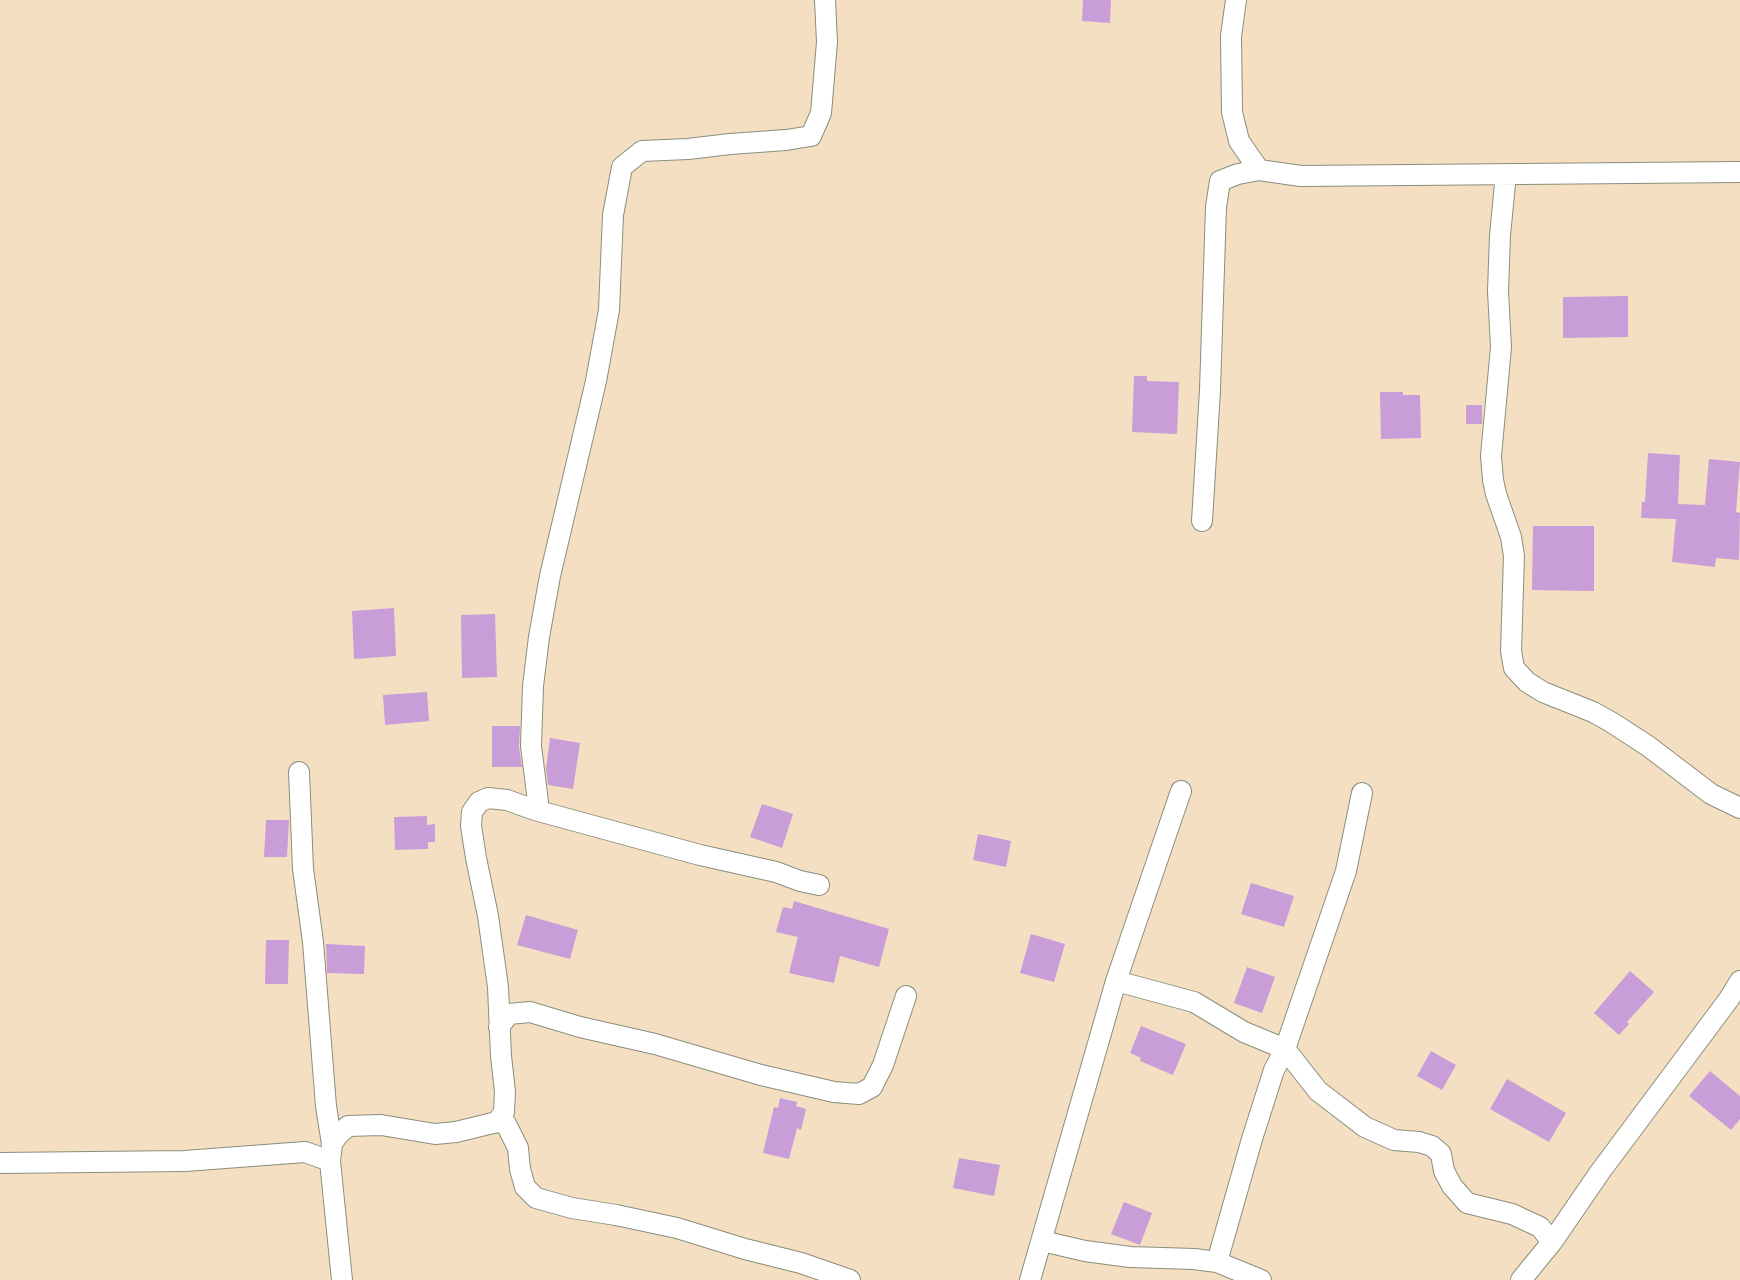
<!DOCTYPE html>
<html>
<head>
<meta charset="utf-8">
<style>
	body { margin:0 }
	canvas { display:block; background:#f4dfc3 }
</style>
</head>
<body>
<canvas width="1740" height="1280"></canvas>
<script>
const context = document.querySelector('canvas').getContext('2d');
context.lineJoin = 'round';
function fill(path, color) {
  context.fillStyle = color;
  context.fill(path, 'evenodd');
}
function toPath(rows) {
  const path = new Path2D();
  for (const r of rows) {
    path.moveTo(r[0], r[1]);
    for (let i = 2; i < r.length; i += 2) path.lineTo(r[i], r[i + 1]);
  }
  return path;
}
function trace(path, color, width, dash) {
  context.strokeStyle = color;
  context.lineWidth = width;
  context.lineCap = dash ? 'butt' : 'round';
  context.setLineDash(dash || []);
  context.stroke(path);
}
fill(toPath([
	[1083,0,1111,0,1110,23,1082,21],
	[1628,296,1628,337,1563,338,1563,297],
	[1134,376,1147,376,1147,381,1179,382,1177,434,1132,432],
	[1380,392,1403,392,1403,395,1420,395,1421,438,1381,439],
	[1466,405,1482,405,1482,424,1466,424],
	[1648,453,1680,455,1678,504,1705,505,1709,459,1740,462,1736,512,1740,513,1739,560,1716,558,1715,567,1672,562,1676,519,1641,518,1642,502,1645,502],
	[1533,526,1594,526,1594,591,1532,590],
	[394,608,396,656,354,659,352,611],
	[495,614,497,677,462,678,461,615],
	[427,692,429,721,385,725,383,695],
	[492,726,520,726,519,747,522,767,492,767],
	[550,738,580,743,573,789,548,785,546,769],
	[762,804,793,814,782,848,750,837],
	[427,816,427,825,435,824,435,842,428,842,428,849,395,850,394,817],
	[266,820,289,820,287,857,264,857],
	[978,834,1011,841,1006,867,973,860],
	[1251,883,1294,896,1284,927,1241,914],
	[794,901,889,929,879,967,840,956,834,983,789,973,798,937,776,932,783,907,792,909],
	[526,915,578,930,570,959,517,945],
	[1031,934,1065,944,1054,982,1020,973],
	[266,940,289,940,288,984,265,984],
	[326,944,365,946,364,974,327,973],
	[1247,967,1275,977,1262,1013,1234,1003],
	[1630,971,1654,992,1627,1022,1629,1024,1619,1035,1594,1013],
	[1141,1026,1186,1044,1173,1075,1140,1061,1141,1058,1130,1053],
	[1431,1051,1456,1065,1442,1090,1417,1076],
	[1710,1071,1740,1096,1740,1119,1731,1130,1689,1096],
	[1507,1079,1566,1113,1549,1142,1490,1109],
	[780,1098,797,1102,796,1106,806,1109,801,1130,797,1128,789,1159,763,1153,774,1107,778,1108],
	[959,1158,1000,1165,994,1196,953,1188],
	[1124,1202,1152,1213,1140,1245,1111,1234]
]), '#c99dd7');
const minor = toPath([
	[1236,0,1231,36,1232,112,1239,141,1259,170,1301,176,1740,172],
	[1506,174,1500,235,1498,291,1501,347,1491,456,1493,480,1496,494,1511,537,1514,556,1511,651,1514,668,1527,682,1543,692,1593,712,1611,722,1648,746,1711,794,1740,808],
	[1202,521,1210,390,1216,207,1220,181,1238,174,1259,170],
	[299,772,303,869,313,942,326,1106,332,1144],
	[535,810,700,855,776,872,800,881,819,885],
	[1116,981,1194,1002,1244,1032,1285,1049,1318,1091,1365,1127,1394,1140,1419,1142,1432,1146,1441,1154,1444,1171,1452,1186,1467,1203,1512,1214,1540,1227,1552,1242],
	[499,1027,509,1014,530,1012,580,1027,655,1044,761,1075,834,1092,859,1094,872,1087,883,1065,906,996],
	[497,1122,506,1124,518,1148,520,1169,525,1187,536,1198,572,1208,616,1215,677,1228,745,1249,801,1263,850,1280],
	[0,1163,185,1161,305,1152,330,1161],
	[1042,1241,1085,1251,1130,1257,1194,1259,1217,1262,1261,1280],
	[1217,1262,1252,1139,1274,1070,1285,1049,1346,871,1362,793],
	[342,1280,330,1161,332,1144,338,1135,348,1126,381,1125,435,1134,456,1132,497,1122,504,1112,505,1092,501,1056,498,987,488,916,476,858,471,826,472,812,479,802,488,798,507,800,535,810,538,802,531,746,533,686,539,637,550,576,596,381,609,310,613,215,622,167,642,151,688,149,730,144,786,140,811,136,821,113,827,42,825,0],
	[1030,1280,1116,981,1181,791],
	[1521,1280,1552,1242,1600,1172,1729,999,1740,981]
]);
trace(minor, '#8a8e7c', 22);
trace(minor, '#fff', 20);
</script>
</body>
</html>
